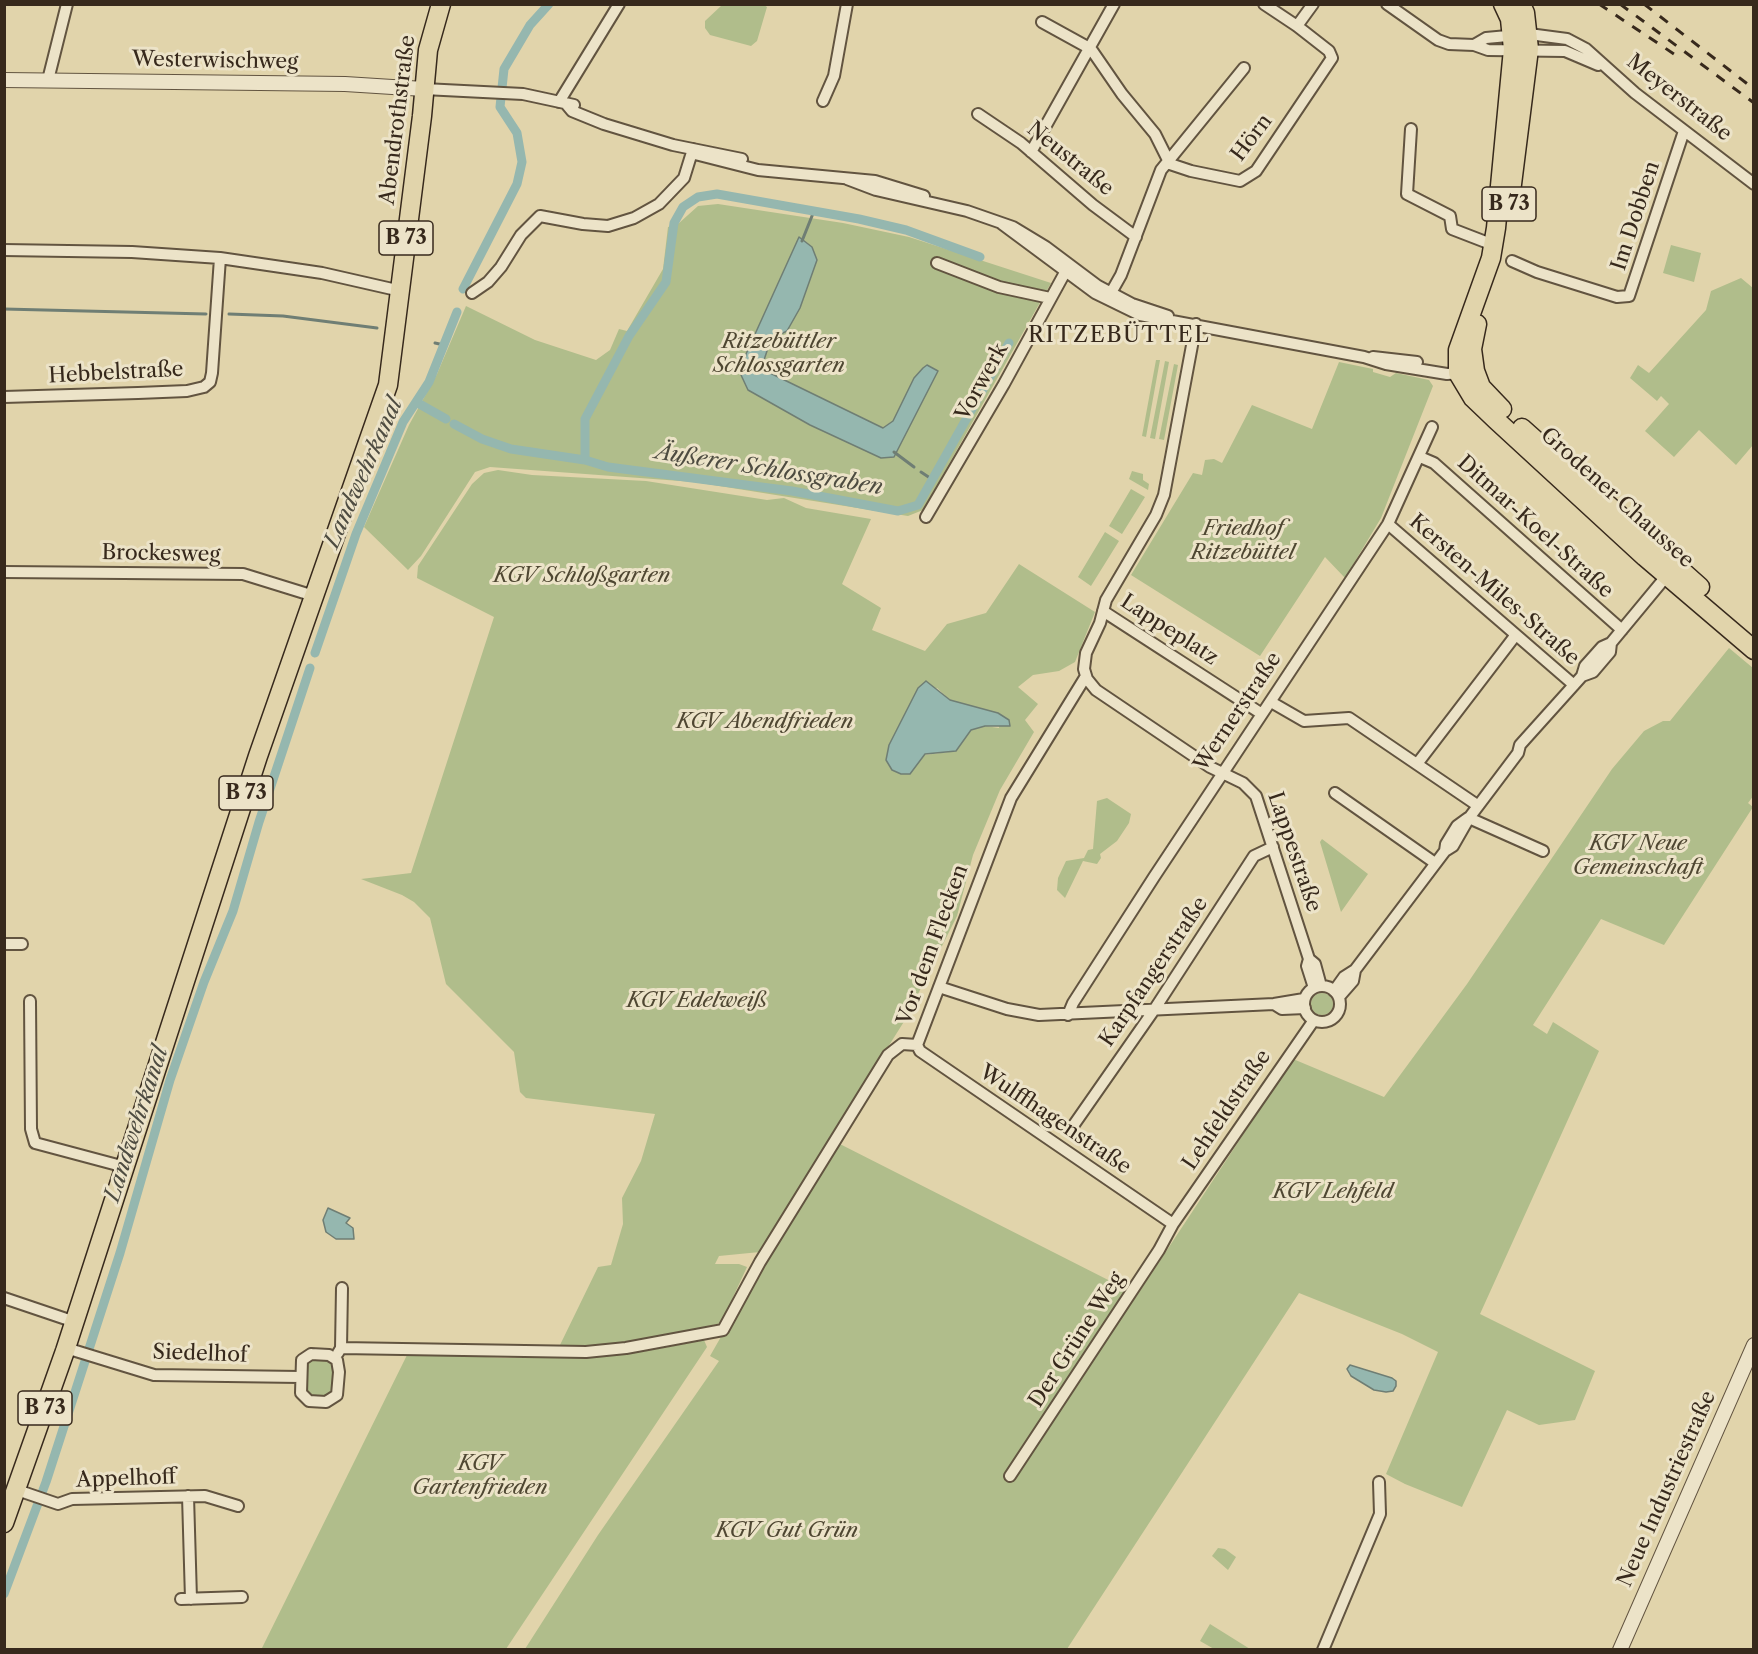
<!DOCTYPE html>
<html>
<head>
<meta charset="utf-8">
<style>
	body { margin:0 }
	#map { position:relative; width:1758px; height:1654px; overflow:hidden; background:#e1d4ab; font-family:"Libre Caslon Text",serif }
	canvas { display:block }
	.frame { position:absolute; inset:0; border:6px solid #37291c; pointer-events:none }
</style>
</head>
<body>
<div id="map">
<canvas width="1758" height="1654"></canvas>
<div class="frame"></div>
</div>
<script>
const context = document.querySelector('canvas').getContext('2d');
context.lineJoin = 'round';
function fill(path, color) {
  context.fillStyle = color;
  context.fill(path, 'evenodd');
}
function toPath(rows) {
  const path = new Path2D();
  for (const r of rows) {
    if (r.length === 3) {
      path.moveTo(r[0] + r[2], r[1]);
      path.arc(r[0], r[1], r[2], 0, 2 * Math.PI);
      continue;
    }
    path.moveTo(r[0], r[1]);
    for (let i = 2; i < r.length; i += 2) path.lineTo(r[i], r[i + 1]);
  }
  return path;
}
function trace(path, color, width, dash) {
  context.strokeStyle = color;
  context.lineWidth = width;
  context.lineCap = dash ? 'butt' : 'round';
  context.setLineDash(dash || []);
  context.stroke(path);
}
function drawText(font, color, halo, rows, align = 'center') {
  context.font = font + ' "Libre Caslon Text",serif';
  context.lineWidth = 6;
  context.setLineDash([]);
  context.textBaseline = 'middle';
  context.strokeStyle = halo;
  context.fillStyle = color;
  for (const [text, x, y, turn = 0] of rows) {
    context.save();
    context.translate(x, y);
    context.rotate((+turn || 0) * Math.PI / 180);
    context.textAlign = isNaN(turn) ? turn : align;
    if (halo) context.strokeText(text, 0, 0);
    context.fillText(text, 0, 0);
    context.restore();
  }
}
fill(toPath([
	[722,5,764,5,767,7,757,41,751,46,710,35,705,28,705,21],
	[718,204,843,223,909,237,1051,283,923,510,908,516,694,482,490,467,475,472,421,556,408,570,364,527,409,425,437,374,466,306,535,340,596,360,610,350,619,329,627,331,663,269,668,227,678,224,698,206],
	[1671,245,1701,253,1694,282,1663,273],
	[1741,278,1753,288,1753,445,1736,465,1699,430,1674,457,1645,431,1669,404,1661,396,1657,401,1630,378,1638,365,1649,373,1706,310,1711,291],
	[1156,360,1160,360,1146,437,1142,436],
	[1165,361,1169,362,1155,439,1150,438],
	[1339,362,1373,369,1373,372,1390,377,1396,373,1429,380,1433,386,1381,518,1345,578,1325,557,1260,656,1131,575,1193,473,1202,475,1205,460,1214,459,1222,463,1252,405,1312,429],
	[1174,364,1178,365,1164,440,1159,439],
	[498,470,532,475,646,481,767,500,784,498,806,508,871,519,842,584,881,608,872,630,925,651,947,624,986,613,1019,564,1095,612,1075,662,1059,671,1033,675,1018,687,1038,704,1025,720,1034,732,1000,790,973,855,957,916,905,1020,830,1139,1124,1288,1136,1297,1293,1059,1384,1097,1467,984,1612,769,1644,731,1663,721,1670,721,1729,648,1753,668,1754,795,1748,803,1753,807,1664,945,1601,919,1533,1025,1547,1034,1553,1022,1599,1051,1480,1314,1595,1371,1575,1420,1539,1425,1507,1410,1462,1507,1405,1484,1386,1474,1438,1352,1402,1334,1299,1293,1067,1649,525,1649,598,1535,719,1361,710,1356,770,1251,719,1256,715,1264,739,1264,747,1267,721,1323,659,1338,608,1345,560,1345,598,1267,611,1265,623,1224,622,1198,641,1161,655,1114,526,1098,520,1092,514,1052,446,984,430,918,414,902,402,895,361,879,411,873,494,617,417,578,418,566,472,484,484,473],
	[937,688,950,700,998,713,999,728,985,726,971,730,956,751,886,760,889,745,914,697],
	[1132,471,1143,474,1143,480,1149,484,1148,490,1129,479],
	[1131,489,1145,497,1122,534,1109,526],
	[1105,532,1119,541,1091,586,1078,577],
	[1107,798,1131,814,1129,823,1117,841,1100,854,1101,858,1097,864,1083,861,1065,898,1057,890,1058,878,1066,861,1084,858,1088,850,1093,849,1097,801],
	[1322,839,1368,874,1341,912,1320,842],
	[1322,1004,11],
	[704,1340,707,1347,506,1649,261,1650,408,1353,506,1358,587,1356,663,1348],
	[326,1359,332,1362,334,1367,334,1386,330,1397,310,1395,304,1390,306,1364,312,1360],
	[1218,1548,1225,1549,1236,1557,1228,1570,1212,1556],
	[1210,1624,1250,1649,1214,1649,1200,1641]
]), '#b0bd8b');
const water = toPath([
	[799,237,812,247,817,260,800,308,787,331,771,339,764,360,770,373,883,428,893,421,914,378,923,368,927,365,938,371,894,457,881,458,810,425,748,390,741,375,746,354,799,237],
	[926,681,950,700,998,713,1009,720,1010,726,985,726,971,730,956,751,925,754,910,774,901,774,892,770,886,760,889,745,918,688,926,681],
	[328,1208,350,1218,346,1223,353,1228,354,1239,336,1239,326,1232,323,1220,328,1208],
	[1350,1365,1392,1378,1396,1381,1396,1386,1393,1391,1386,1392,1374,1390,1351,1376,1347,1369,1350,1365]
]);
fill(water, '#95b7af');
trace(water, '#6f7e74', 1.5);
trace(toPath([
	[802,241,814,211],
	[4,309,206,314],
	[229,314,283,316,377,328],
	[435,343,444,345],
	[894,452,914,467],
	[921,472,933,480]
]), '#6f7e74', 3);
trace(toPath([
	[463,289,517,184,522,162,517,133,500,107,504,69,530,25,549,4],
	[416,402,446,419],
	[454,424,482,439,511,449,585,460,585,419,629,336,666,282,674,223,683,207,698,197,717,194,859,219,906,230,980,257],
	[585,460,608,467,792,491,898,511,918,505,1009,343],
	[315,653,356,534,403,422,429,382,457,312],
	[4,1594,46,1482,120,1253,170,1080,204,982,233,911,259,822,310,668]
]), '#95b7af', 9);
trace(toPath([
	[1065,1137,1073,1126]
]), '#bfb28e', 10, [10, 5]);
const minor = toPath([
	[1387,4,1438,40,1449,44,1474,45,1488,50,1565,51,1598,65],
	[1042,22,1091,49,1122,94,1155,134,1170,164,1191,171,1240,181,1256,171,1332,58,1329,51,1297,26,1264,4],
	[1297,26,1313,4],
	[1474,45,1486,38,1529,34,1567,39,1586,49,1635,93,1754,184],
	[48,80,67,4],
	[424,89,523,94,574,105],
	[823,101,834,76,847,4],
	[559,102,619,4],
	[567,105,572,111,604,124,673,145,742,159],
	[978,114,1021,143,1093,205,1136,237],
	[1411,129,1407,194,1450,216,1452,229,1496,246],
	[693,149,695,154,758,170,875,181,924,196],
	[1031,152,1114,4],
	[847,179,876,190,967,211,1013,227,1046,247,1098,286,1132,304,1168,316],
	[1002,224,1095,293,1140,315,1364,357,1386,364,1447,374,1462,373],
	[4,250,132,252,220,258,322,273,401,291],
	[1512,261,1537,272,1617,297,1629,296,1684,131],
	[937,263,999,287,1050,298],
	[472,293,488,282,501,267,521,235,540,216,583,224,608,226,634,218,659,204,684,178,693,149],
	[1108,298,1121,275,1161,170,1244,68],
	[1196,324,1164,495,1156,515,1106,600,1100,623,1086,653,1084,669,1087,679,1096,690,1210,767,1243,783,1256,796,1309,959,1307,966,1314,988],
	[1373,357,1417,362],
	[4,397,138,393,187,391,204,387,210,382,212,373,220,258],
	[1420,457,1434,463,1622,630],
	[926,517,1004,384,1068,267],
	[1388,524,1574,685],
	[4,572,243,574,314,596],
	[1103,611,1262,714],
	[1582,676,1593,672,1610,652,1611,643,1669,573],
	[1271,702,1304,721,1349,718,1477,805],
	[1417,764,1515,636],
	[1335,793,1435,863],
	[1469,818,1543,851],
	[1445,851,1446,844,1457,826,1468,818],
	[4,944,22,944],
	[1309,959,1315,964,1321,986],
	[1322,1004,18],
	[939,987,1007,1009,1039,1015,1274,1004,1304,999],
	[1334,991,1344,977,1355,970,1445,851,1453,846,1469,818,1518,753,1520,745,1582,676,1585,666,1602,647,1611,643],
	[1339,997,1353,981,1355,970],
	[30,1001,31,1129,35,1143,125,1167],
	[1274,1004,1282,1009,1305,1008],
	[1068,1015,1073,1003,1154,877,1388,524,1432,427],
	[917,1045,1011,798,1086,676],
	[917,1045,920,1051,1173,1224],
	[1073,1126,1154,1010,1254,856,1273,847],
	[4,1298,75,1322],
	[66,1348,154,1375,300,1377],
	[341,1348,586,1352,626,1348,723,1330,760,1262,888,1055,902,1044,917,1045],
	[338,1353,341,1348,342,1288],
	[311,1354,329,1355,337,1360,339,1372,337,1395,326,1402,309,1401,301,1393,302,1360,311,1354],
	[1010,1476,1159,1250,1173,1224,1314,1020],
	[17,1490,58,1504,72,1499,205,1496,238,1506],
	[188,1496,191,1599],
	[181,1599,242,1597],
	[1323,1650,1380,1514,1379,1482]
]);
const tertiary = toPath([
	[4,80,345,84,424,89],
	[1620,1650,1754,1345]
]);
const primary = toPath([
	[1503,4,1510,19,1513,49,1496,228,1491,258,1458,350,1458,373,1473,398,1496,420,1645,557,1754,650],
	[1509,208,1529,49,1525,13,1521,4],
	[1477,324,1472,349,1475,371,1481,387,1502,409],
	[1522,428,1700,587],
	[4,1523,65,1351,258,756,388,385,422,116,428,50,441,4]
]);
trace(minor, '#625440', 14);
trace(tertiary, '#625440', 16);
trace(primary, '#37291c', 21);
trace(minor, '#ece3c8', 10);
trace(tertiary, '#ece3c8', 14);
trace(primary, '#e1d4ab', 18);
trace(toPath([
	[1599,4,1677,56],
	[1620,4,1754,103],
	[1644,4,1754,89]
]), '#37291c', 3, [10, 10]);
for (const [x, y, w] of [
	[1509,204,54],
	[406,238,54],
	[246,793,54],
	[45,1408,54]
]) {
  const box = new Path2D();
  box.roundRect(x - w / 2, y - 17, w, 34, 4.5);
  context.fillStyle = '#ece3c8';
  context.fill(box);
  trace(box, '#37291c', 1.5);
}
drawText('bold 20px', '#37291c', null, [
	["B 73",1509,204],
	["B 73",406,238],
	["B 73",246,793],
	["B 73",45,1408]
]);
drawText('21px', '#37291c', '#ece3c8', [
	["Westerwischweg",215,61,1],
	["Meyerstraße",1679,98,38],
	["Abendrothstraße",398,120,-83],
	["Hörn",1252,138,-53],
	["Neustraße",1070,159,39],
	["Im Dobben",1636,216,-72],
	["Hebbelstraße",116,373,-3],
	["Vorwerk",982,382,-61],
	["Grodener Chaussee",1617,498,42],
	["Ditmar-Koel-Straße",1535,527,42],
	["Brockesweg",161,554,1],
	["Kersten-Miles-Straße",1494,590,41],
	["Lappeplatz",1169,630,33],
	["Wernerstraße",1238,712,-56],
	["Lappestraße",1294,852,71],
	["Vor dem Flecken",933,945,-70],
	["Karpfangerstraße",1154,972,-56],
	["Lehfeldstraße",1227,1110,-56],
	["Wulffhagenstraße",1055,1120,34],
	["Der Grüne Weg",1077,1340,-57],
	["Siedelhof",200,1354,2],
	["Appelhoff",126,1479,-2],
	["Neue Industriestraße",1667,1489,-66]
]);
drawText('italic 21px', '#4f4732', '#ece3c8', [
	["Ritzebüttler",779,342],
	["Schlossgarten",779,366],
	["Friedhof",1243,529],
	["Ritzebüttel",1243,553],
	["KGV Schloßgarten",582,576],
	["KGV Abendfrieden",765,722],
	["KGV Neue",1638,844],
	["Gemeinschaft",1638,868],
	["KGV Edelweiß",697,1001],
	["KGV Lehfeld",1333,1192],
	["KGV",480,1464],
	["Gartenfrieden",480,1488],
	["KGV Gut Grün",787,1531]
]);
context.letterSpacing = '1.5px';
drawText('22px', '#37291c', '#ece3c8', [
	["RITZEBÜTTEL",1119,336]
]);
context.letterSpacing = '0px';
drawText('italic 22px', '#4e4c41', '#ece3c8', [
	["Äußerer Schlossgraben",769,470,9],
	["Landwehrkanal",364,473,-66],
	["Landwehrkanal",137,1124,-72]
]);
</script>
</body>
</html>
